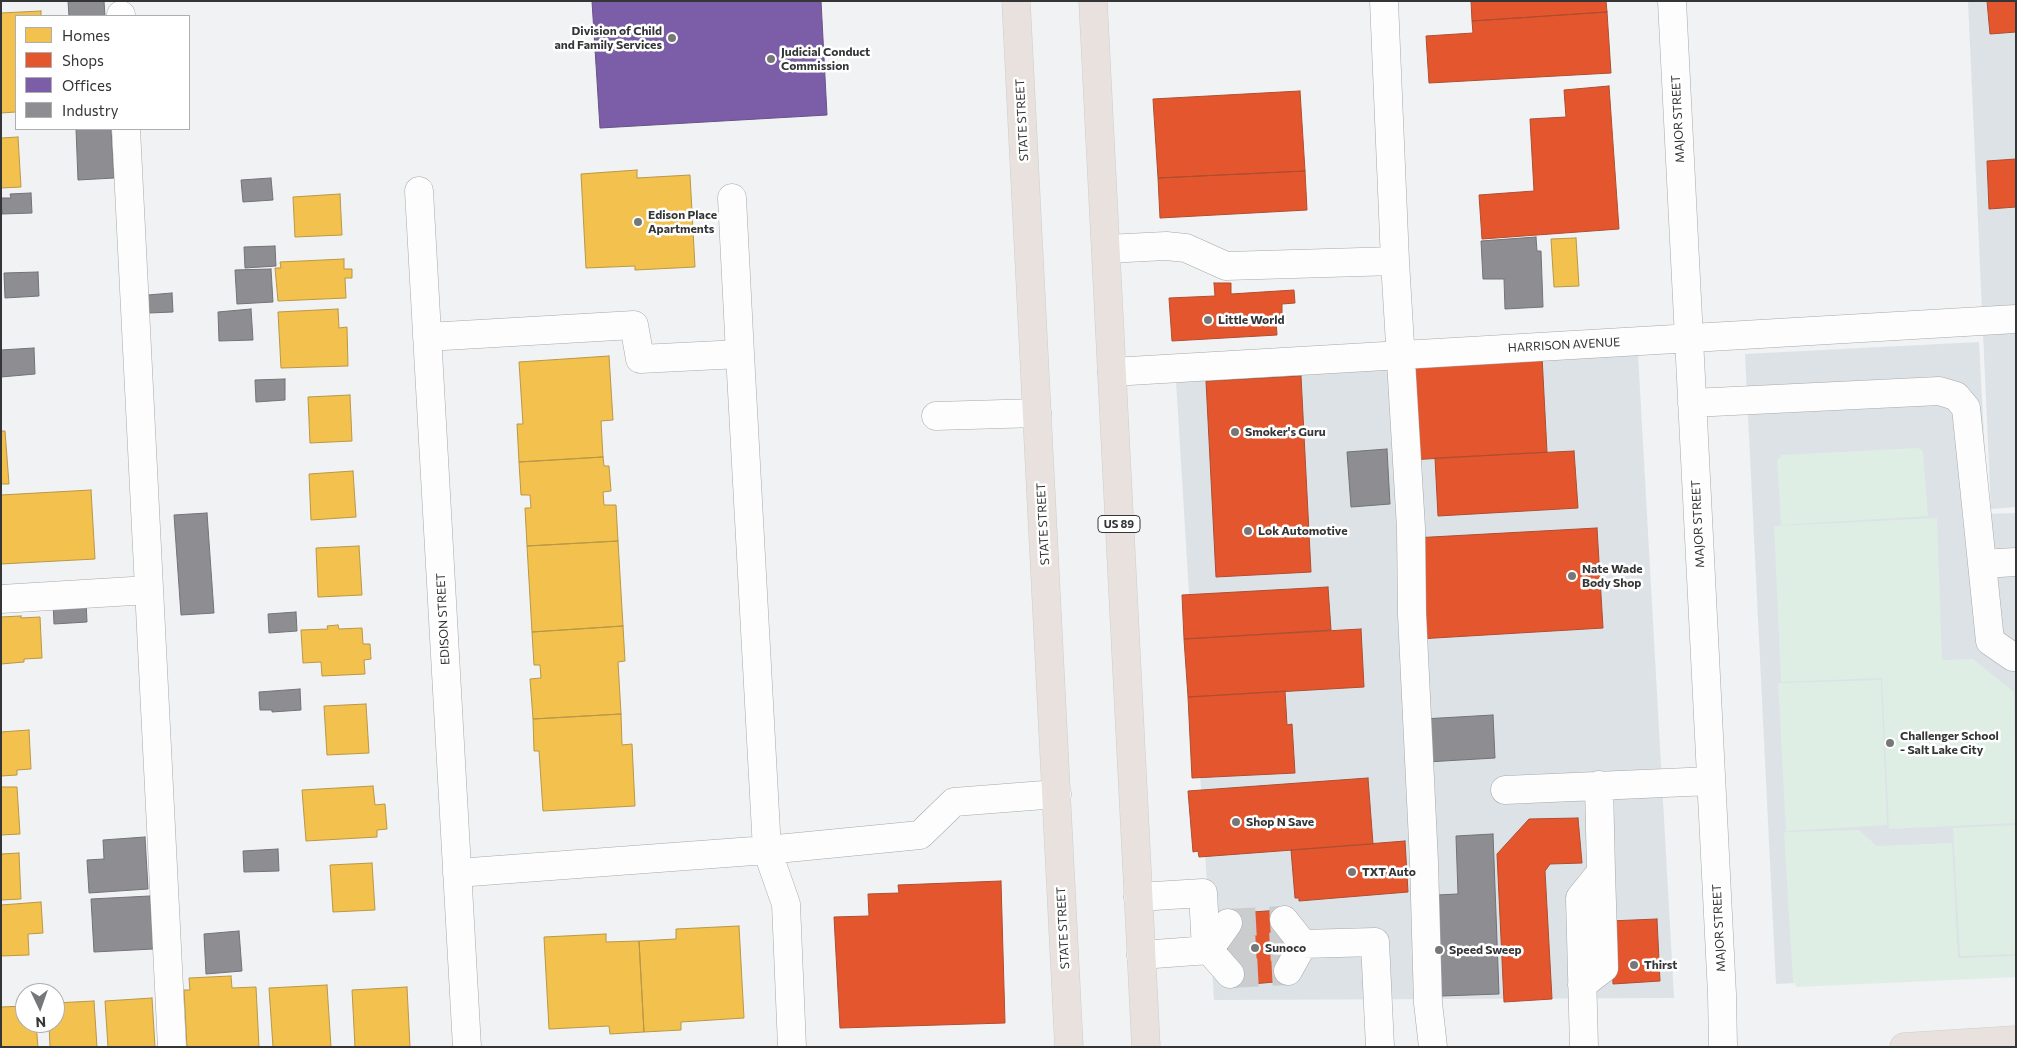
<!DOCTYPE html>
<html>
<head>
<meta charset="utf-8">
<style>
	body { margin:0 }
	#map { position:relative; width:2017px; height:1048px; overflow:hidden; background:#f0f2f3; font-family:Commissioner,sans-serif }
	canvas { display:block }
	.frame { position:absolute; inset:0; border:2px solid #343536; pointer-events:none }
	.legend { position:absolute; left:15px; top:15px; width:175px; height:115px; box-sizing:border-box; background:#fff; border:1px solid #aeaeaf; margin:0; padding:6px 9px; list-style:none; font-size:15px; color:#343536 }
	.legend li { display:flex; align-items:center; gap:10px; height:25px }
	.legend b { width:25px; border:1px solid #aeaeaf }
	.north { position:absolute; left:15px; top:983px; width:50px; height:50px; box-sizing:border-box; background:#fff; border:1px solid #aeaeaf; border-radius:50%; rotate:177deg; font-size:14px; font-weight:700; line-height:20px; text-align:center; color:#343536 }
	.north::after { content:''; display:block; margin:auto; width:18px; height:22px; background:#767778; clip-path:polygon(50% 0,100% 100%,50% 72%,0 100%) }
</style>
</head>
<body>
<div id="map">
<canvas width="2017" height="1048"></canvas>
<div class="frame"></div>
<ul class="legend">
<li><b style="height:14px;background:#f2c14e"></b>Homes</li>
<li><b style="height:14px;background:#e4572e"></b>Shops</li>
<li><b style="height:14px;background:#7b5ea7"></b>Offices</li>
<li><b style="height:14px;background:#8d8d92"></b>Industry</li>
</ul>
<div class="north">N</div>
</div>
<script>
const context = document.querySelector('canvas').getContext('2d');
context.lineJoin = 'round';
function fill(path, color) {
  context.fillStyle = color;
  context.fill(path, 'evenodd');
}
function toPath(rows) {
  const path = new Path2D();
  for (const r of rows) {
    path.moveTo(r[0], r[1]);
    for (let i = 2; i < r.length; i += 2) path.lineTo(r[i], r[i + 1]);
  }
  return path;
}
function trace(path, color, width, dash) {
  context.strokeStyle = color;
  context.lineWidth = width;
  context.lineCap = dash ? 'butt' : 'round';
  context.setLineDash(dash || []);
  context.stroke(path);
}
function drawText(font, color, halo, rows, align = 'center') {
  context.font = font + ' Commissioner,sans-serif';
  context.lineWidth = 5;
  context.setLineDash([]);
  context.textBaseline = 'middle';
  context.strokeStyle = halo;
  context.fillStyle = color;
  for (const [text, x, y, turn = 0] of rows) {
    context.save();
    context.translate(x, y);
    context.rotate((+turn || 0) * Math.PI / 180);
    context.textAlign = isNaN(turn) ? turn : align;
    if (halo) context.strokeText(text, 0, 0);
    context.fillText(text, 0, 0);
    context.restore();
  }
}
fill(toPath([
	[1968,1,2016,1,2016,507,1991,509],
	[1979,342,1988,514,2016,513,2016,972,1776,984,1745,354],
	[1638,354,1674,998,1214,1000,1176,381]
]), '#dce2e6');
fill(toPath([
	[1918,448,1923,452,1928,516,1781,525,1777,460,1782,455],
	[1937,518,1942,660,1973,659,2014,692,2016,823,1889,829,1882,678,1781,682,1774,526],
	[1881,680,1887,825,1786,831,1778,683],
	[2016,825,2016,954,1960,956,1953,828],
	[1859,830,1877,846,1952,843,1958,958,2016,956,2016,977,1797,987,1793,982,1784,832]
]), '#deeee4');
const homes = toPath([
	[41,11,41,16,16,16,16,112,1,113,1,13,41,11],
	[18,137,21,187,1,188,1,138,18,137],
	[637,170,637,178,690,175,695,267,635,270,635,266,586,268,581,174,637,170],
	[340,194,342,235,295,237,293,197,340,194],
	[1576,238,1579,286,1554,287,1551,239,1576,238],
	[344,259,344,269,352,269,352,278,345,278,346,298,278,301,275,268,281,268,280,262,344,259],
	[338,309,339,328,347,327,348,366,281,368,278,312,338,309],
	[609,356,613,420,601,421,603,457,519,462,517,424,523,424,519,362,609,356],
	[350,395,352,441,310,443,308,397,350,395],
	[1,431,5,431,9,484,1,484,1,431],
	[603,457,604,466,609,466,611,491,603,492,604,505,616,505,618,541,527,546,525,508,531,508,530,495,521,495,519,462,603,457],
	[353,471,356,517,311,520,309,474,353,471],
	[91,490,95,559,1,564,1,495,91,490],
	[618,541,623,626,532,632,527,546,618,541],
	[359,546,362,595,318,597,316,548,359,546],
	[21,616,21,618,40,617,42,658,24,659,24,662,1,664,1,617,21,616],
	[338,625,339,629,362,628,363,644,370,644,371,659,364,660,365,674,322,676,321,662,303,663,301,630,328,629,327,626,338,625],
	[623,626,625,661,618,662,621,714,533,719,530,679,541,678,540,665,534,665,532,632,623,626],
	[366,704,369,753,327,755,324,706,366,704],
	[621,714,622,745,632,744,635,806,543,811,539,751,534,751,533,719,621,714],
	[29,730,31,769,17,770,17,775,1,776,1,732,29,730],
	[373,786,375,805,385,804,387,829,377,830,377,837,306,841,302,790,373,786],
	[1,787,17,787,20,834,1,835,1,787],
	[19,853,21,899,1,900,1,854,19,853],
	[372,863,375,910,333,912,330,865,372,863],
	[41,902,43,933,28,934,29,955,1,956,1,905,41,902],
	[739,926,744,1018,681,1022,681,1030,644,1032,639,941,676,939,676,929,739,926],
	[606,934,606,942,639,941,644,1032,610,1034,609,1026,549,1029,544,937,606,934],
	[231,976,232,988,256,987,259,1047,187,1047,184,990,190,990,189,978,231,976],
	[327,985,331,1047,273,1047,269,988,327,985],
	[407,987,410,1047,355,1047,352,990,407,987],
	[152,998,155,1047,108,1047,105,1001,152,998],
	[94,1001,97,1047,50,1047,49,1023,55,1023,55,1003,94,1001],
	[25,1006,25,1023,36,1023,38,1047,1,1047,1,1007,25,1006]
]);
fill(homes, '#f2c14e');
trace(homes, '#b99747', 1);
const shops = toPath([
	[1471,1,1606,1,1607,12,1472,21,1471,1],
	[1987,1,2016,1,2016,32,1990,34,1987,1],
	[1607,12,1611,73,1429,83,1426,36,1473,33,1472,21,1607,12],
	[1609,86,1619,229,1482,239,1479,195,1534,191,1530,119,1566,117,1564,90,1609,86],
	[1300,91,1305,171,1158,178,1153,99,1300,91],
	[2016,159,2016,207,1989,209,1987,161,2016,159],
	[1305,171,1307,210,1160,218,1158,178,1305,171],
	[1214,283,1231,283,1231,294,1294,290,1295,303,1282,304,1282,321,1276,321,1277,335,1172,341,1169,298,1215,296,1214,283],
	[1542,356,1547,452,1409,460,1404,364,1542,356],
	[1301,376,1311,572,1216,577,1206,381,1301,376],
	[1574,451,1578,508,1438,516,1435,458,1574,451],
	[1597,528,1603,628,1418,639,1413,538,1597,528],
	[1328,587,1331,630,1184,639,1182,595,1328,587],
	[1361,629,1364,687,1188,697,1184,639,1361,629],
	[1285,691,1287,725,1292,724,1295,773,1192,778,1188,697,1285,691],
	[1368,778,1373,844,1199,857,1198,851,1193,852,1188,791,1368,778],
	[1578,818,1582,863,1550,864,1545,871,1552,999,1504,1002,1497,854,1529,819,1578,818],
	[1405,841,1408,892,1299,901,1299,898,1295,898,1291,850,1405,841],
	[1001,881,1005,1023,840,1028,834,917,869,916,868,894,899,893,898,885,1001,881],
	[1281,910,1286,981,1229,986,1224,914,1281,910],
	[1657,919,1660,981,1613,984,1610,921,1657,919]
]);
fill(shops, '#e4572e');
trace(shops, '#af4d30', 1);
const offices = toPath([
	[592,1,821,1,827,115,600,128,592,1]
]);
fill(offices, '#7b5ea7');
trace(offices, '#665285', 1);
const industry = toPath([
	[68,1,104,1,105,16,69,16,68,1],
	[76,129,111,129,114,178,78,180,76,129],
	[271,178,273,200,243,202,241,180,271,178],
	[31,193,32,213,2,214,1,198,11,198,10,194,31,193],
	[1536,237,1537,251,1541,251,1543,307,1505,309,1504,279,1483,279,1481,241,1536,237],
	[275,246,276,266,245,268,244,247,275,246],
	[271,269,273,302,237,304,235,270,271,269],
	[38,272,39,296,5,298,4,273,38,272],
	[172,293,173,312,149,313,148,295,172,293],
	[251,309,253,340,219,341,218,312,251,309],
	[34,348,35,374,1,377,1,350,34,348],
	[285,379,285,400,256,402,255,380,285,379],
	[1387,449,1390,504,1351,507,1347,452,1387,449],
	[207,513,214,613,181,615,174,515,207,513],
	[86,600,87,622,54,624,53,602,86,600],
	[296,612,297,631,269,633,268,614,296,612],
	[300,689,301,710,272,712,272,710,260,710,259,692,300,689],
	[1493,715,1495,758,1426,762,1423,719,1493,715],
	[1493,834,1499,994,1441,996,1437,895,1458,894,1456,836,1493,834],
	[145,837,148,889,89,893,87,860,104,859,103,840,145,837],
	[278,849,279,871,244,872,243,851,278,849],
	[150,896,153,949,94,952,91,899,150,896],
	[239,931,242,971,206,974,204,934,239,931]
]);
fill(industry, '#8d8d92');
trace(industry, '#727376', 1);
trace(toPath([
	[1228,923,1284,920],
	[1228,949,1285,946],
	[1230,974,1288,971]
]), '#cacccd', 28, [28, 14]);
const minor = toPath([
	[1384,1,1395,261,1411,528,1412,614,1424,862,1428,1003,1433,1047],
	[1672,1,1722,994,1723,1047],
	[121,15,121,16],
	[126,129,172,1047],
	[419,191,467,1047],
	[732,198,740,354],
	[1106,249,1166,246,1186,248,1226,266,1395,261],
	[427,337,634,325,640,359,740,354,767,850,786,904,792,1047],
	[1112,372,2016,319],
	[1692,403,1939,391,1956,396,1966,408,1990,641,2013,657,2016,657],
	[936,416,1037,413],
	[1982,564,2016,562],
	[1,599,149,590],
	[1505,790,1711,781],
	[457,873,767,850,920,835,954,802,1057,794],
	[1138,897,1203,893,1206,950],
	[1284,920,1303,944],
	[1209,950,1228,923],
	[1141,955,1209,950,1230,974],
	[1288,971,1303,944,1375,942,1380,1047],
	[1582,985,1604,968,1601,872],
	[1584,1047,1580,898,1601,872,1599,785]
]);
const major = toPath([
	[1016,1,1069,1047],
	[1093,1,1146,1047],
	[1904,1047,2016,1040]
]);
trace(minor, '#a7a8a9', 29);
trace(major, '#cdcecf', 29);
trace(minor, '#fdfdfd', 28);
trace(major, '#e8e1dd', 28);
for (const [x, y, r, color] of [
	[672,38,5,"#767778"],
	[771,59,5,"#767778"],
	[638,222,5,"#767778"],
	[1208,320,5,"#767778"],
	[1235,432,5,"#767778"],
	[1248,531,5,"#767778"],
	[1572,576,5,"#767778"],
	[1890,743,5,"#767778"],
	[1236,822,5,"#767778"],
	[1352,872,5,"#767778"],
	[1255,948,5,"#767778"],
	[1439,950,5,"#767778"],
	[1634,965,5,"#767778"]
]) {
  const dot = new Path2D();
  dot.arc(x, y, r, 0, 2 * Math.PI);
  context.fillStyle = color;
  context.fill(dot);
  trace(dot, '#fff', 2);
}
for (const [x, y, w] of [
	[1119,524,42]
]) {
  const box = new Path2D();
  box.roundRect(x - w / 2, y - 8.5, w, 17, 4);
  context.fillStyle = '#fff';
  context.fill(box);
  trace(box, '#343536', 1);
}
drawText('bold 11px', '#343536', null, [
	["US 89",1119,524]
]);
drawText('bold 12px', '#343536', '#fff', [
	["Division of Child",662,31,"right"],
	["and Family Services",662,45,"right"],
	["Judicial Conduct",781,52],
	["Commission",781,66],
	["Edison Place",648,215],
	["Apartments",648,229],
	["Little World",1218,320],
	["Smoker's Guru",1245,432],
	["Lok Automotive",1258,531],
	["Nate Wade",1582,569],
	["Body Shop",1582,583],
	["Challenger School",1900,736],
	["- Salt Lake City",1900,750],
	["Shop N Save",1246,822],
	["TXT Auto",1362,872],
	["Sunoco",1265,948],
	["Speed Sweep",1449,950],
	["Thirst",1644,965]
], 'left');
drawText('12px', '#343536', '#fff', [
	["MAJOR STREET",1678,119,-93],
	["STATE STREET",1022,120,-93],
	["HARRISON AVENUE",1564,345,-3],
	["STATE STREET",1043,524,-93],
	["MAJOR STREET",1698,524,-93],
	["EDISON STREET",443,619,-93],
	["STATE STREET",1063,928,-93],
	["MAJOR STREET",1719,928,-93]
]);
</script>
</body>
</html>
